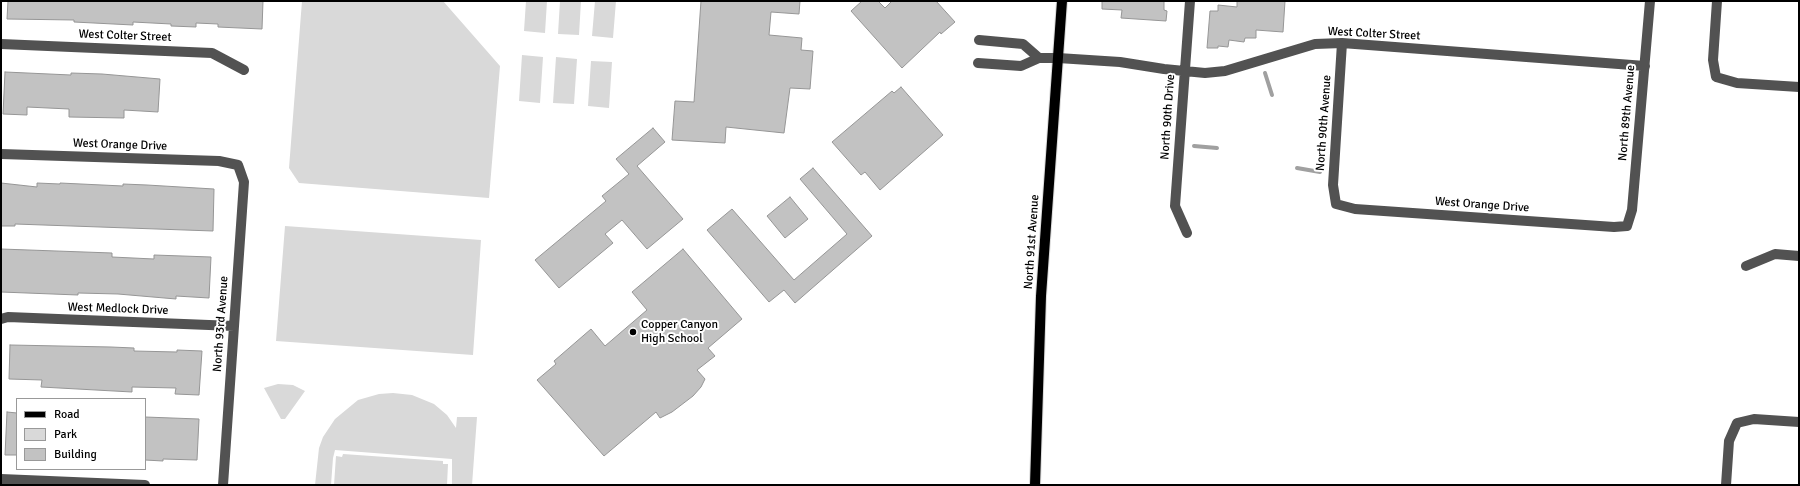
<!DOCTYPE html>
<html>
<head>
<meta charset="utf-8">
<style>
	body { margin:0 }
	#map { position:relative; width:1800px; height:486px; overflow:hidden; background:#fff; font-family:Signika,sans-serif }
	canvas { display:block }
	.frame { position:absolute; inset:0; border:2px solid #000; pointer-events:none }
	.legend { position:absolute; left:16px; top:398px; width:130px; height:72px; box-sizing:border-box; background:#fff; border:1px solid #999; margin:0; padding:5px 7px; list-style:none; font-size:12px; color:#000 }
	.legend li { display:flex; align-items:center; gap:8px; height:20px }
	.legend b { width:20px; border:1px solid #999 }
</style>
</head>
<body>
<div id="map">
<canvas width="1800" height="486"></canvas>
<div class="frame"></div>
<ul class="legend">
<li><b style="height:5px;background:#000"></b>Road</li>
<li><b style="height:11px;background:#d9d9d9"></b>Park</li>
<li><b style="height:11px;background:#c2c2c2"></b>Building</li>
</ul>
</div>
<script>
const context = document.querySelector('canvas').getContext('2d');
context.lineJoin = 'round';
function fill(path, color) {
  context.fillStyle = color;
  context.fill(path, 'evenodd');
}
function toPath(rows) {
  const path = new Path2D();
  for (const r of rows) {
    path.moveTo(r[0], r[1]);
    for (let i = 2; i < r.length; i += 2) path.lineTo(r[i], r[i + 1]);
  }
  return path;
}
function trace(path, color, width, dash) {
  context.strokeStyle = color;
  context.lineWidth = width;
  context.lineCap = dash ? 'butt' : 'round';
  context.setLineDash(dash || []);
  context.stroke(path);
}
function drawText(font, color, halo, rows, align = 'center') {
  context.font = font + ' Signika,sans-serif';
  context.lineWidth = 4;
  context.setLineDash([]);
  context.textBaseline = 'middle';
  context.strokeStyle = halo;
  context.fillStyle = color;
  for (const [text, x, y, turn = 0] of rows) {
    context.save();
    context.translate(x, y);
    context.rotate((+turn || 0) * Math.PI / 180);
    context.textAlign = isNaN(turn) ? turn : align;
    if (halo) context.strokeText(text, 0, 0);
    context.fillText(text, 0, 0);
    context.restore();
  }
}
fill(toPath([
	[302,1,443,1,500,66,489,198,299,183,289,168],
	[526,1,547,1,545,33,524,31],
	[560,1,581,1,579,35,558,34],
	[595,1,616,1,613,38,592,36],
	[522,55,543,57,540,103,519,101],
	[556,57,577,59,574,104,553,103],
	[591,61,612,62,609,108,588,106],
	[285,226,481,240,473,355,276,341],
	[278,384,293,385,305,391,285,419,281,419,264,388],
	[393,393,412,395,434,404,447,415,456,428,457,417,477,417,472,485,452,485,452,459,335,450,333,458,331,485,315,485,319,448,323,437,335,419,358,400,379,394],
	[343,454,443,461,443,464,448,464,447,485,334,485,336,456,342,457]
]), '#d9d9d9');
trace(toPath([
	[1265,73,1272,95],
	[1194,146,1217,148],
	[1297,168,1320,172]
]), '#a0a0a0', 4);
const building = toPath([
	[8,1,263,1,262,29,218,27,218,24,196,23,196,27,171,26,171,24,133,22,133,25,74,22,74,20,7,19,8,1],
	[701,1,800,1,799,14,771,12,769,35,802,38,801,50,813,51,810,89,790,88,784,133,726,127,725,143,672,140,675,101,694,102,701,1],
	[862,1,878,1,885,8,892,1,936,1,955,22,941,34,940,32,902,68,851,11,862,1],
	[1102,1,1164,1,1164,10,1167,11,1166,21,1121,18,1122,10,1102,9,1102,1],
	[1237,1,1285,1,1283,32,1256,30,1256,38,1245,38,1244,42,1229,40,1228,47,1218,46,1218,48,1207,48,1210,11,1218,11,1218,5,1237,7,1237,1],
	[5,72,71,75,71,73,102,74,160,79,158,112,124,110,124,118,69,117,69,109,27,107,27,115,3,114,5,72],
	[901,87,943,135,880,190,865,172,861,175,832,142,892,91,894,93,901,87],
	[653,128,665,142,637,166,683,219,647,249,622,220,605,234,613,243,559,288,535,260,606,201,602,196,629,174,616,159,653,128],
	[813,168,872,236,795,303,784,290,769,302,707,230,732,209,794,280,847,234,800,179,813,168],
	[1,183,37,187,37,183,60,184,60,183,123,186,123,184,147,185,214,189,213,231,15,224,15,226,1,226,1,183],
	[790,197,808,219,785,238,767,216,790,197],
	[1,249,112,253,112,257,154,259,154,255,211,257,209,298,176,296,176,299,118,294,78,293,78,295,1,292,1,249],
	[683,249,742,319,708,348,715,356,697,370,705,379,701,387,693,396,672,412,660,418,656,412,604,456,537,380,556,364,554,361,591,329,605,346,647,310,632,292,683,249],
	[10,345,111,347,134,348,134,351,177,352,177,350,202,351,199,395,175,394,176,388,132,387,132,392,41,387,42,380,9,379,10,345],
	[7,412,17,413,17,455,5,455,7,412],
	[145,417,199,419,197,460,163,459,163,461,145,460,145,417]
]);
fill(building, '#c2c2c2');
trace(building, '#969696', 1);
const major = toPath([
	[1035,485,1041,296,1062,1]
]);
trace(major, '#dbdbdb', 12);
trace(toPath([
	[1717,1,1713,60,1716,77,1737,83,1799,87],
	[979,40,1023,44,1039,58],
	[1342,43,1333,185,1336,204,1355,209,1614,227,1627,226,1632,210,1650,1],
	[1,44,212,53,244,70],
	[978,63,1021,66,1039,58,1058,58,1120,62,1164,69,1205,73,1225,71,1315,44,1342,43,1645,66],
	[1,154,219,161,238,165,244,182,223,485],
	[1187,233,1175,206,1190,1],
	[1746,266,1775,254,1799,256],
	[1,319,8,317,234,326],
	[1,479,145,485],
	[1726,485,1729,441,1737,423,1754,419,1799,422]
]), '#525252', 10);
trace(major, '#000', 10);
for (const [x, y, r, color] of [
	[633,332,4,"#000"]
]) {
  const dot = new Path2D();
  dot.arc(x, y, r, 0, 2 * Math.PI);
  context.fillStyle = color;
  context.fill(dot);
  trace(dot, '#fff', 1.5);
}
drawText('12px', '#000', '#fff', [
	["West Colter Street",1374,34,3],
	["West Colter Street",125,36,2],
	["North 89th Avenue",1627,113,-85],
	["North 90th Drive",1168,117,-86],
	["North 90th Avenue",1324,123,-86],
	["West Orange Drive",120,145,2],
	["West Orange Drive",1482,205,4],
	["North 91st Avenue",1032,242,-86],
	["West Medlock Drive",118,309,2],
	["North 93rd Avenue",221,324,-86]
]);
drawText('12px', '#000', '#fff', [
	["Copper Canyon",641,325],
	["High School",641,339]
], 'left');
</script>
</body>
</html>
